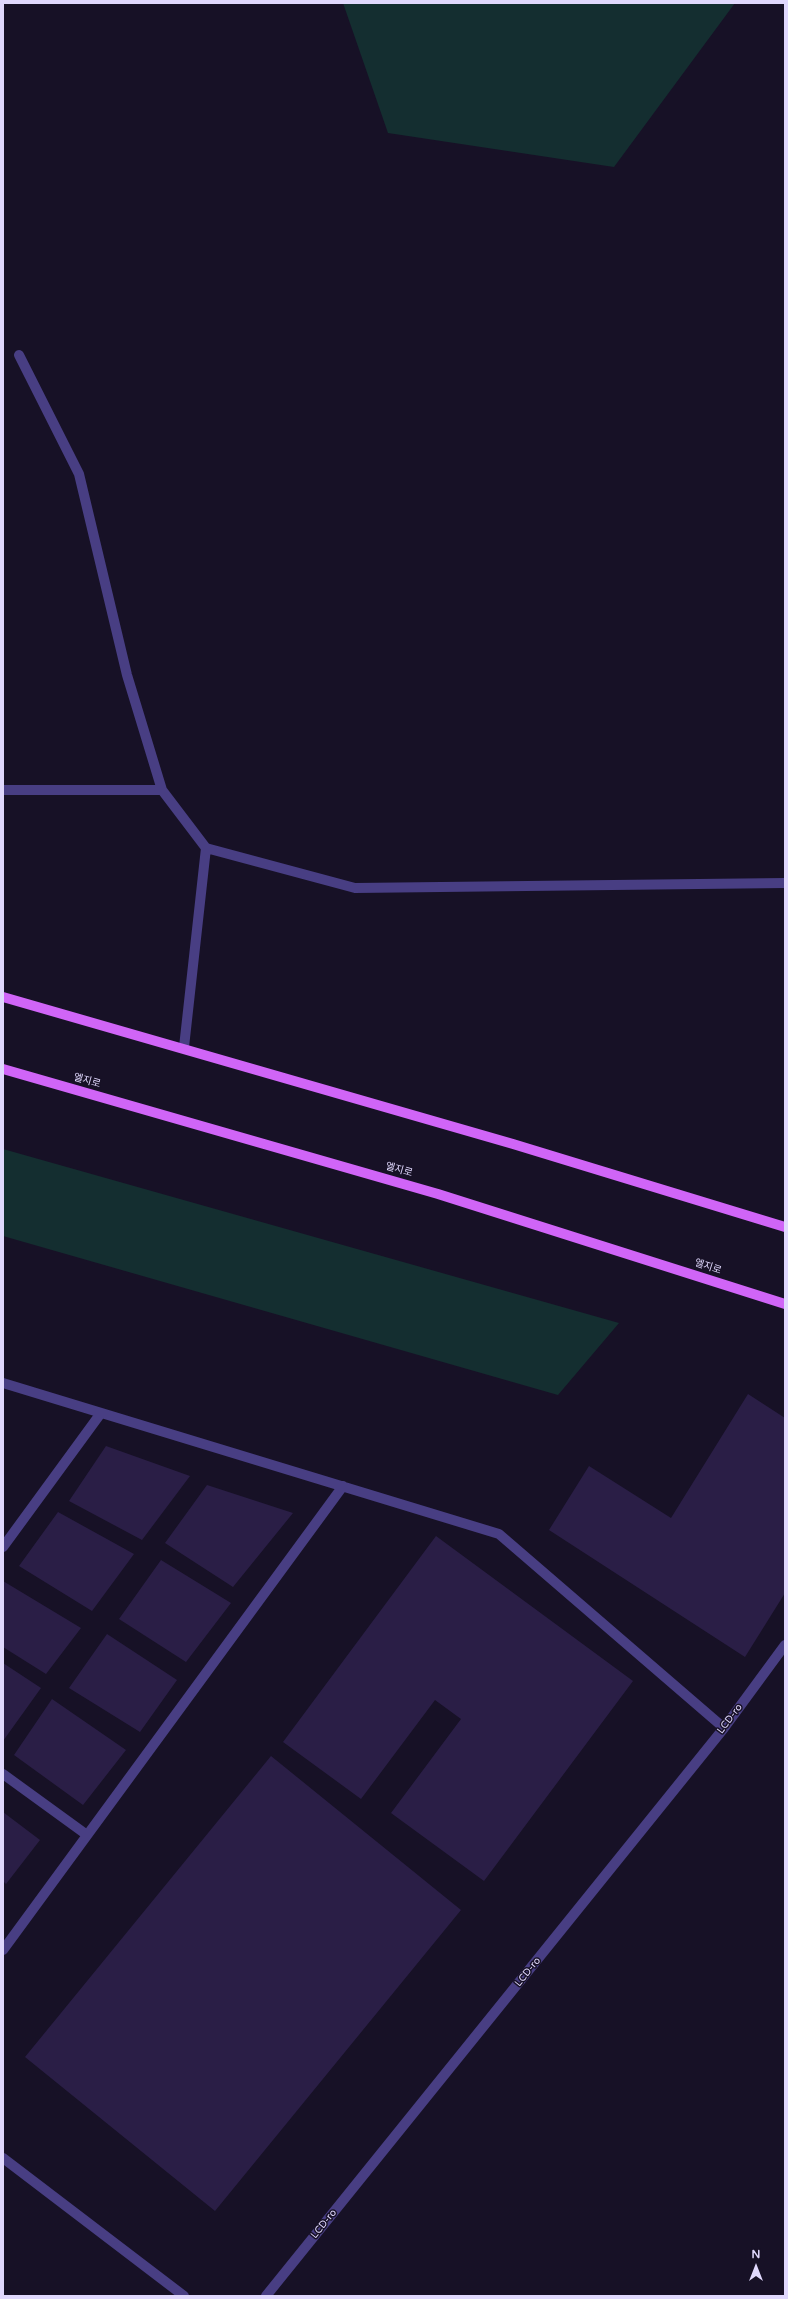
<!DOCTYPE html>
<html>
<head>
<meta charset="utf-8">
<style>
	body { margin:0 }
	#map { position:relative; width:788px; height:2299px; overflow:hidden; background:#171126; font-family:"Varela Round",sans-serif }
	canvas { display:block }
	.frame { position:absolute; inset:0; border:4px solid #e0d8fd; pointer-events:none }
	.north { position:absolute; left:736px; top:2247px; width:40px; height:40px; -webkit-text-stroke:3px #171126; paint-order:stroke; rotate:0deg; font-size:11px; font-weight:700; line-height:16px; text-align:center; color:#e0d8fd }
	.north::after { content:''; display:block; margin:auto; width:14px; height:18px; background:#e0d8fd; clip-path:polygon(50% 0,100% 100%,50% 72%,0 100%) }
</style>
</head>
<body>
<div id="map">
<canvas width="788" height="2299"></canvas>
<div class="frame"></div>
<div class="north">N</div>
</div>
<script>
const context = document.querySelector('canvas').getContext('2d');
context.lineJoin = 'round';
function fill(path, color) {
  context.fillStyle = color;
  context.fill(path, 'evenodd');
}
function toPath(rows) {
  const path = new Path2D();
  for (const r of rows) {
    path.moveTo(r[0], r[1]);
    for (let i = 2; i < r.length; i += 2) path.lineTo(r[i], r[i + 1]);
  }
  return path;
}
function trace(path, color, width, dash) {
  context.strokeStyle = color;
  context.lineWidth = width;
  context.lineCap = dash ? 'butt' : 'round';
  context.setLineDash(dash || []);
  context.stroke(path);
}
function drawText(font, color, halo, rows, align = 'center') {
  context.font = font + ' "Varela Round","Noto Sans KR",sans-serif';
  context.lineWidth = 3;
  context.setLineDash([]);
  context.textBaseline = 'middle';
  context.strokeStyle = halo;
  context.fillStyle = color;
  for (const [text, x, y, turn = 0] of rows) {
    context.save();
    context.translate(x, y);
    context.rotate((+turn || 0) * Math.PI / 180);
    context.textAlign = isNaN(turn) ? turn : align;
    if (halo) context.strokeText(text, 0, 0);
    context.fillText(text, 0, 0);
    context.restore();
  }
}
fill(toPath([
	[343,3,735,3,614,167,388,133],
	[3,1149,619,1323,558,1395,3,1236]
]), '#142e30');
fill(toPath([
	[748,1394,785,1418,785,1593,745,1657,549,1530,589,1466,671,1518],
	[106,1446,190,1476,142,1540,69,1501],
	[207,1485,293,1513,233,1587,165,1543],
	[58,1512,134,1554,92,1611,19,1566],
	[436,1536,633,1681,484,1881,391,1813,461,1719,435,1700,361,1799,283,1742],
	[161,1560,231,1603,186,1662,119,1619],
	[3,1581,81,1628,46,1674,3,1647],
	[107,1634,177,1680,140,1732,69,1688],
	[3,1663,41,1688,3,1741],
	[52,1699,126,1750,83,1805,14,1755],
	[271,1756,461,1910,215,2211,25,2057],
	[3,1812,40,1840,6,1884,3,1881]
]), '#2a1e46');
trace(toPath([
	[19,355,79,474,127,675,162,790],
	[3,790,162,790,206,848,355,888,785,883],
	[184,1047,206,848],
	[3,1383,499,1534,724,1728],
	[3,1547,101,1413],
	[3,1774,87,1835],
	[3,1950,343,1486],
	[3,2158,184,2296],
	[266,2296,724,1728,785,1645]
]), '#483e83', 10);
trace(toPath([
	[3,997,513,1144,785,1227],
	[3,1069,438,1194,785,1304]
]), '#d065f7', 10);
drawText('10px', '#e0d8fd', '#171126', [
	["엘지로",87,1081,16],
	["엘지로",399,1170,16],
	["엘지로",708,1267,18],
	["LCD-ro",730,1719,-53],
	["LCD-ro",528,1972,-51],
	["LCD-ro",324,2224,-51]
]);
</script>
</body>
</html>
